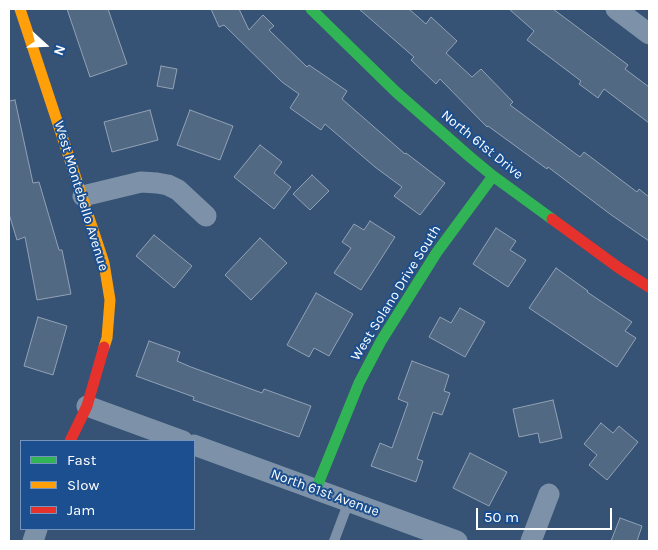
<!DOCTYPE html>
<html>
<head>
<meta charset="utf-8">
<style>
	body { margin:0 }
	#map { position:relative; width:658px; height:550px; overflow:hidden; background:#365274; font-family:Karla,sans-serif }
	canvas { display:block }
	.frame { position:absolute; inset:0; border:10px solid #fff; pointer-events:none }
	.legend { position:absolute; left:20px; top:440px; width:175px; height:90px; box-sizing:border-box; background:#1b4f8f; border:1px solid #7695bc; margin:0; padding:6px 9px; list-style:none; font-size:15px; color:#fff }
	.legend li { display:flex; align-items:center; gap:10px; height:25px }
	.legend b { width:25px; border:1px solid #7695bc }
	.north { position:absolute; left:20px; top:20px; width:50px; height:50px; -webkit-text-stroke:4px #1b4f8f; paint-order:stroke; rotate:110deg; font-size:14px; font-weight:700; line-height:20px; text-align:center; color:#fff }
	.north::after { content:''; display:block; margin:auto; width:18px; height:22px; background:#fff; clip-path:polygon(50% 0,100% 100%,50% 72%,0 100%) }
	.scale { position:absolute; left:476px; top:508px; width:136px; height:22px; box-sizing:border-box; border:2px solid #fff; border-top:0; padding-left:6px; font-size:15px; line-height:18px; white-space:nowrap; color:#fff; -webkit-text-stroke:4px #1b4f8f; paint-order:stroke }
</style>
</head>
<body>
<div id="map">
<canvas width="658" height="550"></canvas>
<div class="frame"></div>
<ul class="legend">
<li><b style="height:6px;background:#30b455"></b>Fast</li>
<li><b style="height:6px;background:#ff9f0a"></b>Slow</li>
<li><b style="height:6px;background:#e5322d"></b>Jam</li>
</ul>
<div class="north">N</div>
<div class="scale">50 m</div>
</div>
<script>
const context = document.querySelector('canvas').getContext('2d');
context.lineJoin = 'round';
function fill(path, color) {
  context.fillStyle = color;
  context.fill(path, 'evenodd');
}
function toPath(rows) {
  const path = new Path2D();
  for (const r of rows) {
    path.moveTo(r[0], r[1]);
    for (let i = 2; i < r.length; i += 2) path.lineTo(r[i], r[i + 1]);
  }
  return path;
}
function trace(path, color, width, dash) {
  context.strokeStyle = color;
  context.lineWidth = width;
  context.lineCap = dash ? 'butt' : 'round';
  context.setLineDash(dash || []);
  context.stroke(path);
}
function drawText(font, color, halo, rows, align = 'center') {
  context.font = font + ' Karla,sans-serif';
  context.lineWidth = 4;
  context.setLineDash([]);
  context.textBaseline = 'middle';
  context.strokeStyle = halo;
  context.fillStyle = color;
  for (const [text, x, y, turn = 0] of rows) {
    context.save();
    context.translate(x, y);
    context.rotate((+turn || 0) * Math.PI / 180);
    context.textAlign = isNaN(turn) ? turn : align;
    if (halo) context.strokeText(text, 0, 0);
    context.fillText(text, 0, 0);
    context.restore();
  }
}
const building = toPath([
	[67,9,108,9,127,64,90,77,67,9],
	[211,9,239,9,249,30,263,15,274,26,269,30,307,67,309,65,347,91,342,99,405,154,406,153,445,183,420,215,394,196,402,187,375,167,325,124,321,130,290,108,299,94,282,82,224,25,219,27,211,9],
	[359,9,409,9,426,24,431,17,457,41,446,53,472,77,481,69,513,102,510,105,580,157,584,152,637,192,639,189,649,197,649,241,610,214,548,167,547,169,488,126,487,127,440,79,436,84,411,60,414,57,359,9],
	[509,9,553,9,628,65,625,69,649,87,649,123,604,89,598,98,579,84,581,81,527,40,534,31,509,9],
	[161,66,177,69,173,89,157,86,161,66],
	[15,100,33,183,39,182,59,250,62,250,71,294,37,300,25,237,17,240,9,214,9,101,15,100],
	[150,110,158,140,112,152,104,122,150,110],
	[190,110,233,126,220,160,177,145,190,110],
	[260,145,282,162,274,173,291,187,274,209,234,177,260,145],
	[312,175,329,191,310,210,293,194,312,175],
	[370,221,395,237,361,290,334,273,351,248,342,242,354,224,364,230,370,221],
	[496,228,516,241,510,250,526,260,508,287,473,264,496,228],
	[154,235,192,266,174,288,136,256,154,235],
	[260,238,287,263,251,300,225,275,260,238],
	[556,268,588,291,587,292,632,322,625,331,636,338,617,367,529,308,556,268],
	[316,293,353,314,329,356,314,348,309,357,287,345,316,293],
	[460,308,485,322,465,357,429,337,440,317,451,323,460,308],
	[38,317,67,326,53,375,24,366,38,317],
	[149,341,180,352,177,361,191,367,262,393,264,389,311,406,299,437,193,400,194,397,136,376,149,341],
	[412,361,449,375,444,391,450,393,442,415,433,412,417,459,423,461,416,482,371,466,380,443,392,448,408,403,398,399,412,361],
	[553,400,562,438,540,443,538,433,519,437,513,409,553,400],
	[601,423,613,433,619,426,638,442,607,480,589,465,597,455,584,444,601,423],
	[470,453,507,472,489,506,453,488,470,453],
	[620,518,642,526,637,541,611,541,620,518]
]);
fill(building, '#526984');
trace(building, '#92a2b6', 1);
trace(toPath([
	[334,541,349,501]
]), '#7d92a8', 10);
trace(toPath([
	[616,9,649,34],
	[83,196,141,182,157,183,168,185,178,190,206,216],
	[87,406,183,441],
	[194,445,457,541],
	[33,541,37,529],
	[531,541,549,494]
]), '#7d92a8', 21);
trace(toPath([
	[311,9,396,92,470,157,493,176,552,219],
	[316,489,359,383,381,341,437,252,493,176]
]), '#30b455', 11);
trace(toPath([
	[20,9,104,263,110,300,107,338,104,347]
]), '#ff9f0a', 11);
trace(toPath([
	[552,219,619,268,649,287],
	[70,441,87,406,104,347]
]), '#e5322d', 11);
drawText('14px', '#fff', '#1b4f8f', [
	["North 61st Drive",482,145,39],
	["West Montebello Avenue",81,196,73],
	["West Solano Drive South",396,293,-58],
	["North 61st Avenue",325,493,20]
]);
</script>
</body>
</html>
